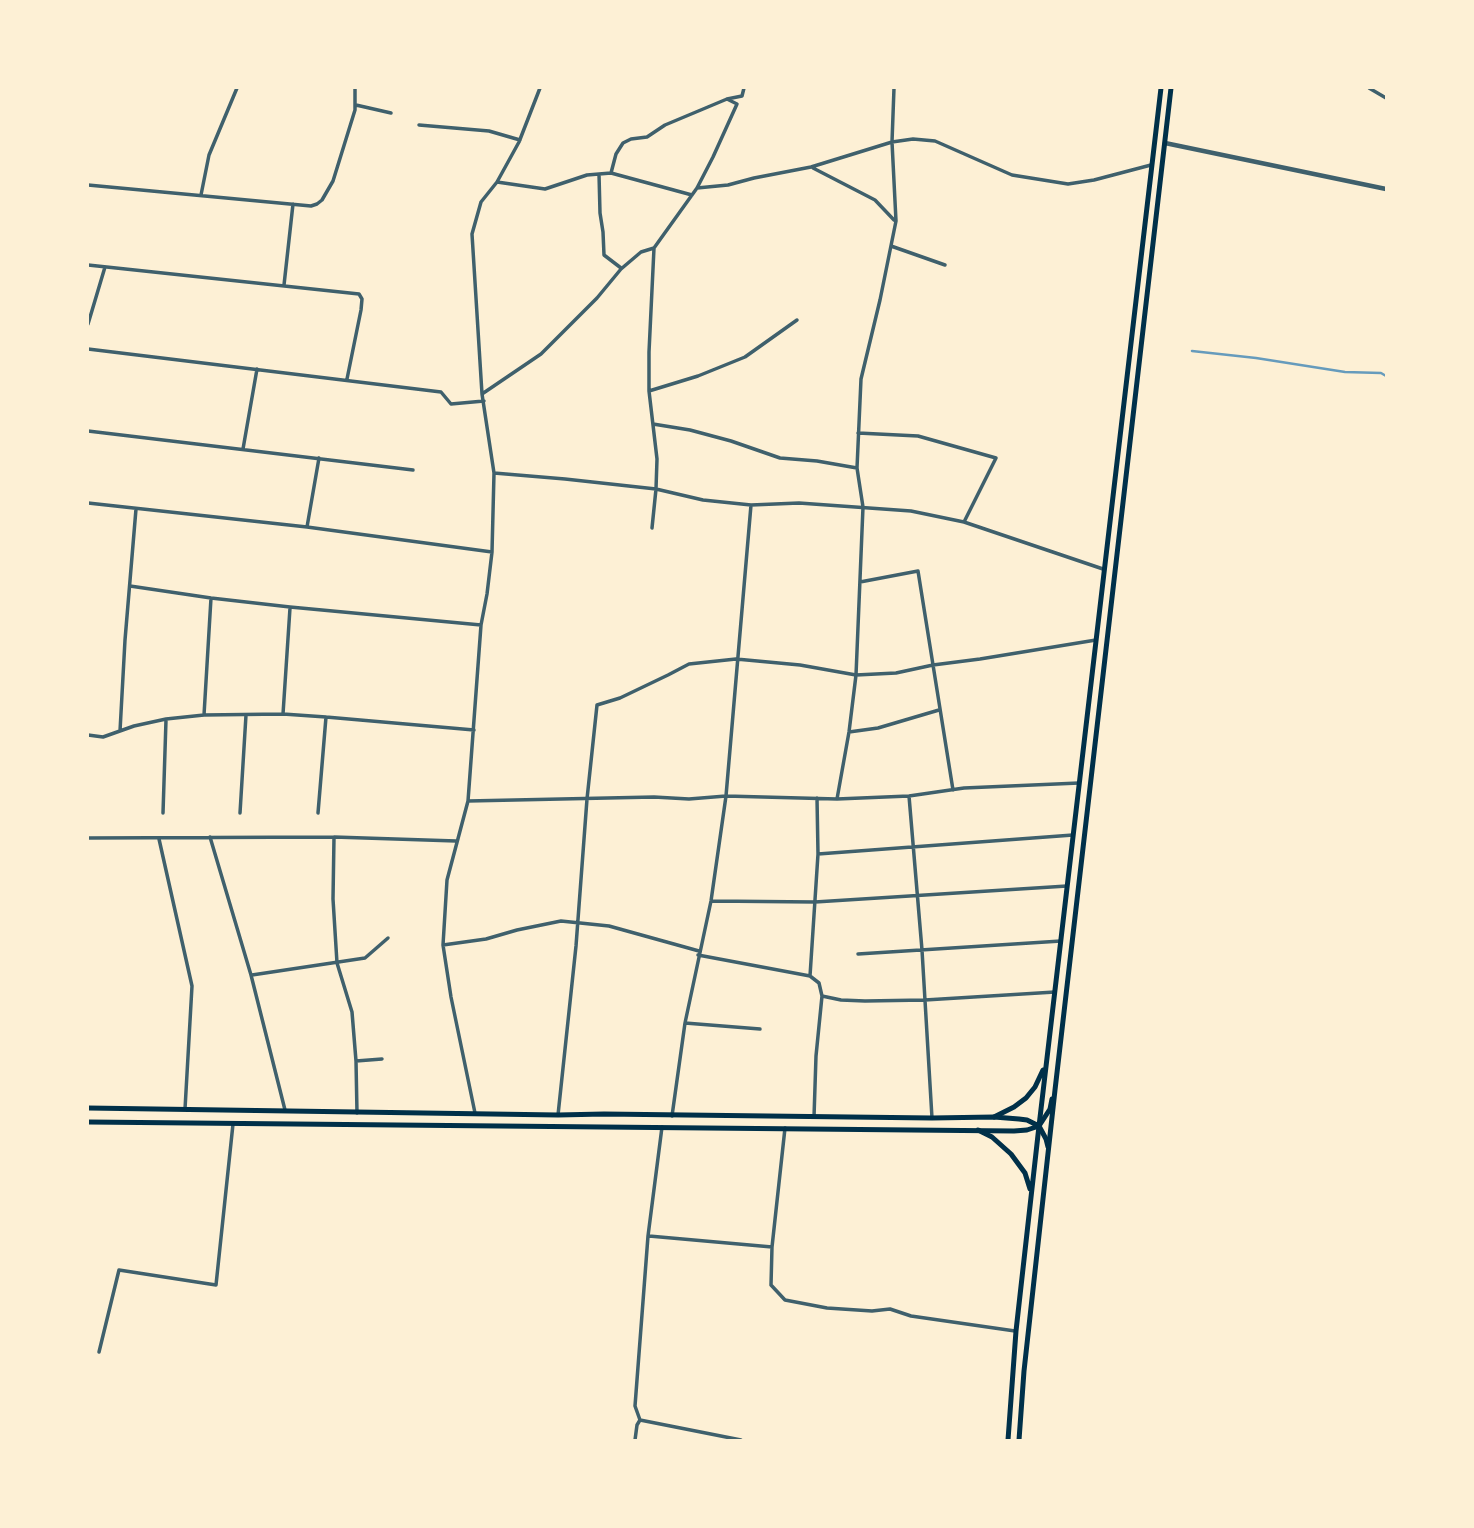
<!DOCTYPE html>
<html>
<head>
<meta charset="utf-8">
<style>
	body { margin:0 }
	#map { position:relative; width:1474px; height:1528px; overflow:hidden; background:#fdf0d5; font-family:Raleway,sans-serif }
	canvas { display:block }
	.frame { position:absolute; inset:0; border:89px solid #fdf0d5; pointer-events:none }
</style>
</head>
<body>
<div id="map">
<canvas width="1474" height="1528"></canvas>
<div class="frame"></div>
</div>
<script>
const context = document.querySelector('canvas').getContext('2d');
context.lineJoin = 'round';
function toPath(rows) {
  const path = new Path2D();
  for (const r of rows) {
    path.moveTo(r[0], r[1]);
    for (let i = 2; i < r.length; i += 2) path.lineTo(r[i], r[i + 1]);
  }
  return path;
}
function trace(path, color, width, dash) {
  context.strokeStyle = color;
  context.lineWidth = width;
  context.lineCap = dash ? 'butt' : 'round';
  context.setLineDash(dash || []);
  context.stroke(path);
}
trace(toPath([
	[1192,351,1256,358,1345,372,1381,373,1386,376]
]), '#669bbc', 2.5);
trace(toPath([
	[1369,88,1386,98],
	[356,105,391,113],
	[419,125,489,131,520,140],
	[813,168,875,200,894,220],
	[611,173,616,154,623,143,631,139,647,137,665,125,727,99],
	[599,174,600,213,603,232,604,255,621,268],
	[497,182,545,189,587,175,611,173,692,195],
	[88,185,311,206,317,204,322,200,333,181,355,110,355,88],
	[697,188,728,185,754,178,811,167,892,142,913,139,935,141,1012,175,1068,184,1094,180,1151,165],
	[201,195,209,155,237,88],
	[891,246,945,265],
	[88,265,359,294,362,299,361,310,347,379],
	[284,285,293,204],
	[88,324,105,267],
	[88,349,441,392,451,404,484,401],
	[649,391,698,376,745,357,797,320],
	[482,394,541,354,597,298,621,269,641,252,654,248,697,188,713,157,737,104,727,99,742,96,744,88],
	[653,424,690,430,731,441,780,458,817,461,857,468],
	[88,431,413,470],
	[858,433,918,436,996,458,964,522],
	[243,449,257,369],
	[494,473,565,479,656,489,703,500,751,505,799,503,911,511,964,522,1103,569],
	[88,503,307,527,492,552],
	[307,527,319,458],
	[652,528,656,489,657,459,649,391,649,352,654,248],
	[860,582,918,571,953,790],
	[130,586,211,598,290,607,481,625],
	[283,714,290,608],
	[204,715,211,598],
	[120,731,125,640,136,509],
	[849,732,878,728,939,710],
	[88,735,103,737,134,726,166,719,204,715,283,714,326,717,474,730],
	[909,796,922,950,932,1118],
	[837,799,849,732,856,675,863,507,857,468,861,379,880,300,896,221,892,142,894,88],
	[468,801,654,797,689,799,726,796,837,799,909,796,964,788,1079,783],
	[163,813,166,720],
	[240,813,246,715],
	[318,813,326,717],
	[210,837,251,975,285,1110],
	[334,837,333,899,337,963,352,1012,356,1061,357,1113],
	[88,838,334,837,456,841],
	[159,839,192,986,185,1109],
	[818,854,1073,835],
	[711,901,815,902,1067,886],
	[443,945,486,939,517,930,561,921,609,926,699,951],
	[858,954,1061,941],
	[698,955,810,976,819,983,822,996,816,1056,814,1117],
	[252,975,365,958,388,938],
	[810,976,818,854,817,798],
	[822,996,841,1000,865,1001,925,1000,1055,992],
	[685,1023,760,1029],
	[356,1061,382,1059],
	[475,1113,451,997,443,945,447,880,468,801,481,625,487,594,492,552,494,473,482,394,472,234,481,202,497,182,519,142,540,88],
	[558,1115,576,946,587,799,597,705,620,698,668,675,689,664,736,659,800,665,856,675,896,673,933,665,980,659,1096,640],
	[672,1116,685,1023,711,901,726,796,751,505],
	[649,1236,772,1247,785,1128],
	[772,1247,771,1285,785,1300,827,1308,872,1311,890,1309,911,1316,1015,1331],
	[99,1352,119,1270,216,1285,233,1124],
	[640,1420,741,1440],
	[635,1440,637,1425,640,1420,635,1406,648,1236,662,1127]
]), '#3f606c', 3.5);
trace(toPath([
	[1165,143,1386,189]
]), '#3f606c', 4.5);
trace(toPath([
	[88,1108,558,1115,604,1114,932,1118,994,1117,1019,1119,1027,1120,1039,1126,1046,1139,1048,1147],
	[88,1122,1014,1131,1027,1130,1039,1126,1050,1109,1052,1099]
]), '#003049', 5);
trace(toPath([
	[994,1117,1014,1107,1026,1098,1035,1087,1043,1070],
	[978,1130,992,1137,1011,1154,1025,1173,1030,1189],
	[1008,1440,1016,1331,1039,1126,1161,88],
	[1019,1440,1024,1371,1055,1090,1171,88]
]), '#003049', 5);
</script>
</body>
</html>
